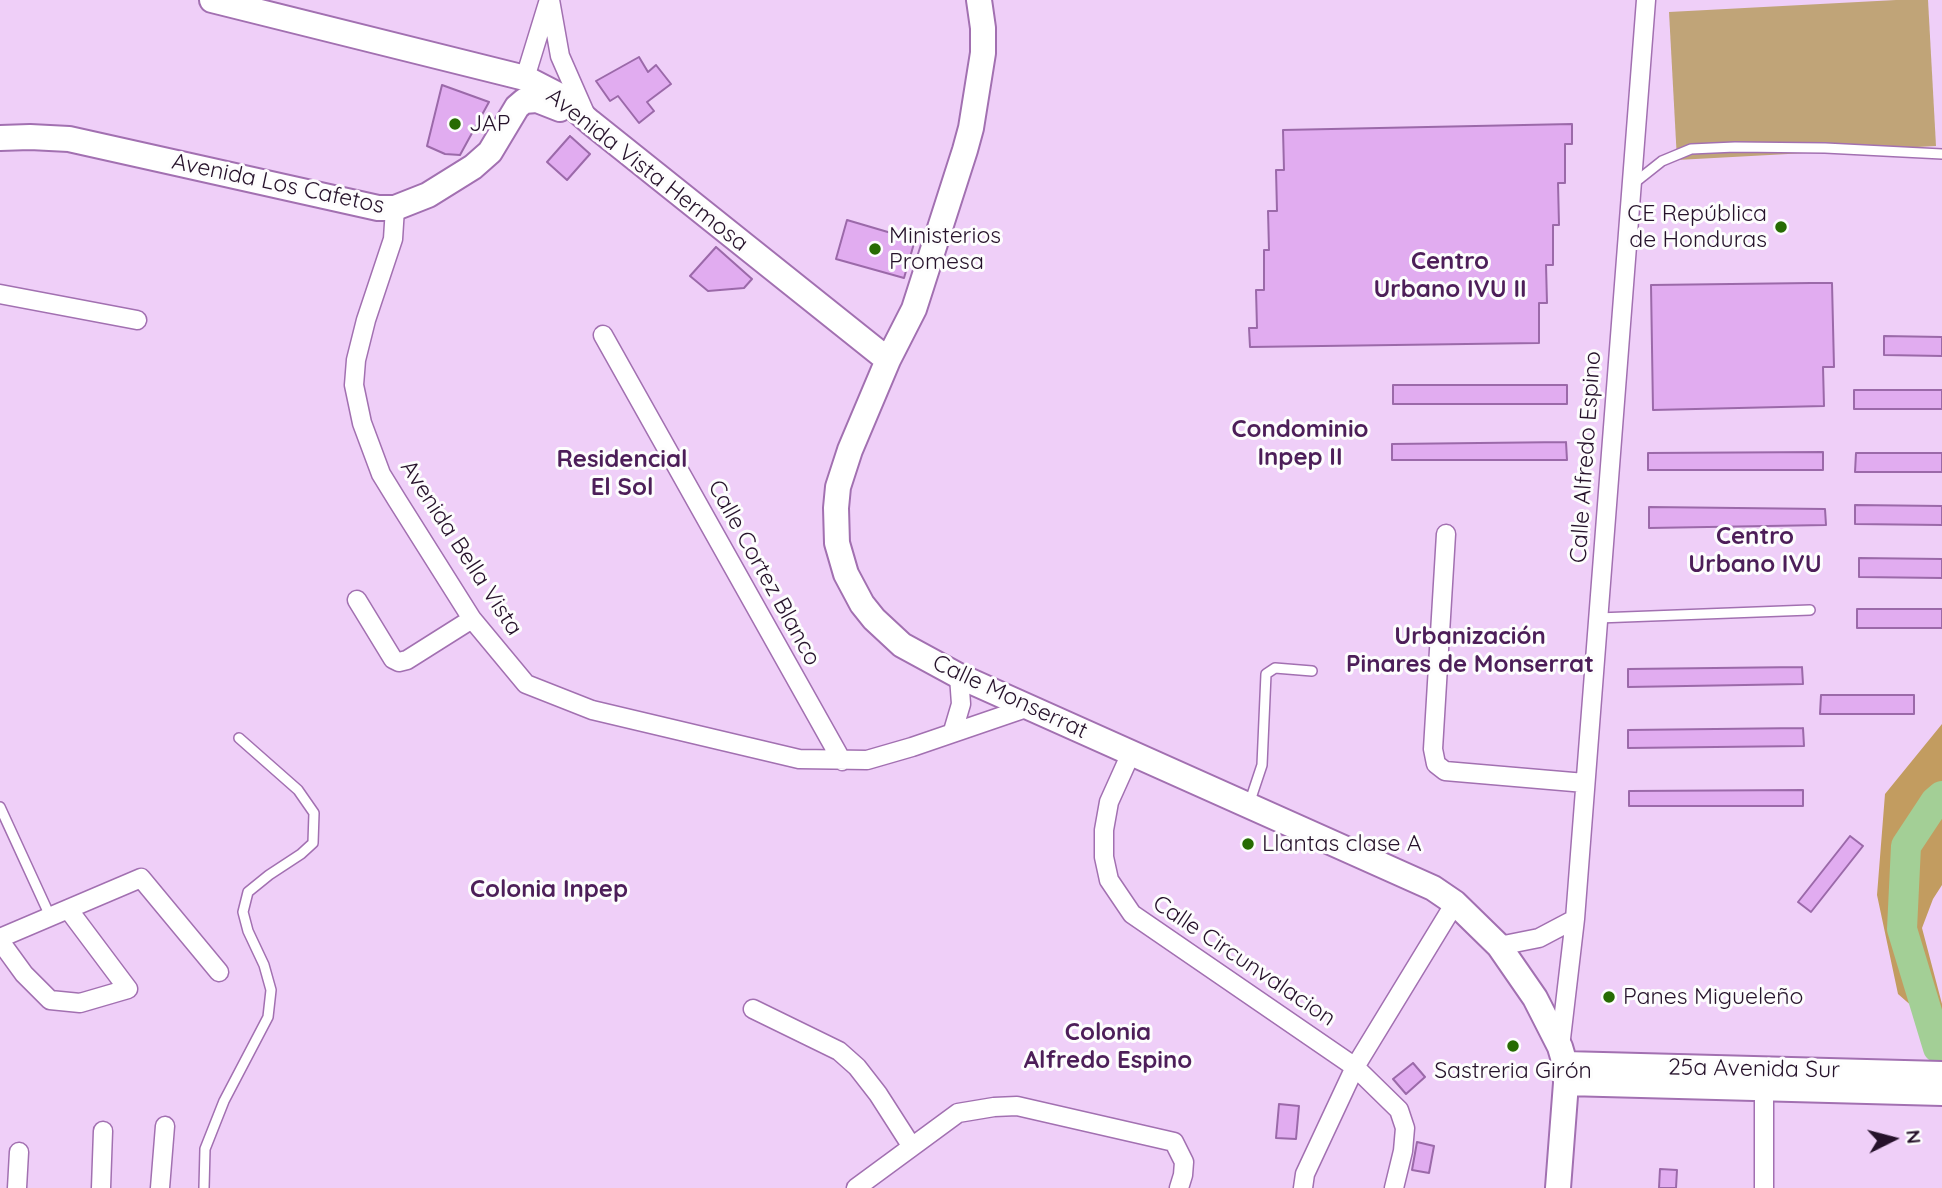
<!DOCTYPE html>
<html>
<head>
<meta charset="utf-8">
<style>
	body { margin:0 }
	#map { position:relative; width:1942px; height:1188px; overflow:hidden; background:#efcff8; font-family:Quicksand,sans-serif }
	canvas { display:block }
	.north { position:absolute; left:1858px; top:1104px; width:70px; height:70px; -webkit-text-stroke:5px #fdfdfd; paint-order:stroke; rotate:84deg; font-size:19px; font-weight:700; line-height:28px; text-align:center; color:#26122b }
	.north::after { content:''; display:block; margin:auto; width:24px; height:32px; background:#26122b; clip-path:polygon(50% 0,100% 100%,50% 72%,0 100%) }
</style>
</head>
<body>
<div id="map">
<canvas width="1942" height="1188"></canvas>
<div class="north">N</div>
</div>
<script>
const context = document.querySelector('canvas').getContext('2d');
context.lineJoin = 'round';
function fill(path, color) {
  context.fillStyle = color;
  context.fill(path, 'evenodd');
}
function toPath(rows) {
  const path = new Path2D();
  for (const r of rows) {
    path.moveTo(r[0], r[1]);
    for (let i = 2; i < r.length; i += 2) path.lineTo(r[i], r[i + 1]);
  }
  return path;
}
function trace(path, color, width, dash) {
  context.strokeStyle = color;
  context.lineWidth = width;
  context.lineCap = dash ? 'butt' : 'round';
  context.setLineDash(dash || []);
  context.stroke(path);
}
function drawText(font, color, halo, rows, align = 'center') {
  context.font = font + ' Quicksand,sans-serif';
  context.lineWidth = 6;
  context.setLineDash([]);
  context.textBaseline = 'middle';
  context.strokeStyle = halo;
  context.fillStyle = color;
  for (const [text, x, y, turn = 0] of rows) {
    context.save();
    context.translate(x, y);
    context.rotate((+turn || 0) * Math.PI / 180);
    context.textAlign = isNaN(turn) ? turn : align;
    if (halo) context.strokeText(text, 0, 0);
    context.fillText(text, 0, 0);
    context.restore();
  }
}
fill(toPath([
	[1896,0,1928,0,1936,146,1677,160,1669,12]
]), '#c0a478');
fill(toPath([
	[1942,724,1942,885,1933,899,1922,928,1942,1004,1942,1065,1932,1065,1924,1022,1914,1008,1898,994,1877,895,1885,794]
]), '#c29c60');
trace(toPath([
	[1938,1048,1902,929,1906,846,1935,802,1942,796]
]), '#a3cf96', 30);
const building = toPath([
	[639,57,648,72,656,65,671,84,647,102,654,111,639,123,618,96,610,101,596,81,639,57],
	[442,85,489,102,460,155,445,154,427,146,442,85],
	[1572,124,1572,144,1565,144,1565,183,1558,183,1559,225,1553,225,1553,265,1546,265,1547,303,1539,303,1539,343,1250,347,1249,328,1257,328,1256,290,1264,290,1264,250,1269,250,1268,211,1277,211,1276,170,1284,170,1283,130,1572,124],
	[570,136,590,154,567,180,547,162,570,136],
	[847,220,915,240,904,278,836,259,847,220],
	[716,247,752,279,744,288,708,291,690,276,716,247],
	[1811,283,1832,283,1834,367,1823,367,1824,406,1653,410,1651,285,1811,283],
	[1884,336,1942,337,1942,356,1884,355,1884,336],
	[1393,385,1567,385,1567,404,1393,404,1393,385],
	[1854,390,1942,390,1942,409,1854,409,1854,390],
	[1566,442,1567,460,1392,460,1392,444,1566,442],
	[1823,452,1823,470,1648,470,1648,453,1823,452],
	[1856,453,1942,453,1942,472,1855,472,1856,453],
	[1855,505,1942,506,1942,525,1855,524,1855,505],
	[1649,507,1825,509,1826,525,1649,528,1649,507],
	[1859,558,1942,559,1942,578,1859,577,1859,558],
	[1857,609,1942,609,1942,628,1857,628,1857,609],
	[1802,667,1803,684,1628,687,1628,669,1802,667],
	[1821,695,1914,695,1914,714,1820,714,1821,695],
	[1803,728,1804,746,1628,748,1628,730,1803,728],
	[1803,790,1803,806,1629,806,1629,791,1803,790],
	[1850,836,1863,846,1811,912,1798,902,1850,836],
	[1413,1063,1425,1077,1406,1094,1393,1079,1413,1063],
	[1279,1104,1299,1106,1296,1139,1276,1138,1279,1104],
	[1417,1142,1434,1146,1429,1173,1412,1170,1417,1142],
	[1660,1169,1677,1170,1676,1188,1659,1188,1660,1169]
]);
fill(building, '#e1acf0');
trace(building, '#9b69a9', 2);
const lane = toPath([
	[1633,184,1662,161,1691,149,1735,147,1825,148,1942,154],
	[1598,618,1810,610],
	[1249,804,1262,765,1266,674,1275,668,1312,671],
	[0,807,50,916],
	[204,1188,205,1149,224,1101,268,1017,271,990,264,965,248,931,243,912,248,892,269,875,301,854,313,843,314,813,298,790,239,738]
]);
const street = toPath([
	[550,0,560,56,585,113],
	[525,78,548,3],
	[395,208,393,239,366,320,356,360,354,385,362,423,381,474,397,500,472,619,526,684,592,710,799,759,867,760,912,747,1026,708],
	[0,294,137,320],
	[603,335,842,761],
	[1446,534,1433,749,1436,764,1445,771,1585,783],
	[357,600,393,659,399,662,407,660,472,619],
	[953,731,961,704,959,676],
	[1131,753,1109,802,1104,830,1104,857,1109,880,1132,914,1355,1067,1399,1110,1405,1128,1403,1151,1394,1188],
	[0,938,141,878,219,972],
	[0,941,24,974,50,1000,80,1003,128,989,68,909],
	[1499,946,1539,938,1575,919],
	[753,1009,839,1051,857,1067,878,1094,912,1147],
	[1560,1047,1575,919,1646,0],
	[17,1188,19,1152],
	[101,1188,103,1131],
	[160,1188,165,1126],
	[856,1188,958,1113,994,1107,1017,1106,1174,1142,1184,1162,1183,1175,1179,1188],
	[1303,1188,1305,1174,1355,1067,1455,903],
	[1764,1188,1764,1089]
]);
const secondary = toPath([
	[212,0,525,78,560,96,590,122,888,360],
	[979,0,983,28,983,53,971,128,965,150,914,309,888,360,850,450,838,487,836,508,837,543,846,574,862,604,874,619,902,645,959,676,1433,888,1455,903,1499,946,1535,998,1560,1047,1565,1064,1566,1083,1558,1188],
	[0,138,30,137,69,139,378,208,395,208,428,195,473,167,490,152,517,107,524,101,537,100,560,109],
	[1565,1064,1942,1074],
	[1566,1083,1942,1093]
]);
trace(lane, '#a270b1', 12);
trace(street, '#a270b1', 21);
trace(secondary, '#a270b1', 28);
trace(lane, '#fff', 9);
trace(street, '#fff', 18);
trace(secondary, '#fff', 24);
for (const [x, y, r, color] of [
	[455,124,7,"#276b03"],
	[1781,227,7,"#276b03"],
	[875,249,7,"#276b03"],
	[1248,844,7,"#276b03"],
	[1609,997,7,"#276b03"],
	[1513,1046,7,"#276b03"]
]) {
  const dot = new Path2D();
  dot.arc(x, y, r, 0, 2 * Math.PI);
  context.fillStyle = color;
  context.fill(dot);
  trace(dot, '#fdfdfd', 2.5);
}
drawText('23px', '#26122b', '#fdfdfd', [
	["JAP",469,124],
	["CE República",1767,214,"right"],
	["de Honduras",1767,240,"right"],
	["Ministerios",889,236],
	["Promesa",889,262],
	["Llantas clase A",1262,844],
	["Panes Migueleño",1623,997],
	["Sastreria Girón",1513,1071,"center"]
], 'left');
drawText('23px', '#26122b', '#fdfdfd', [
	["Avenida Vista Hermosa",647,170,38],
	["Avenida Los Cafetos",278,184,12],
	["Calle Alfredo Espino",1586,457,-86],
	["Avenida Bella Vista",461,548,57],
	["Calle Cortez Blanco",764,573,61],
	["Calle Monserrat",1010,697,25],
	["Calle Circunvalacion",1244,961,34],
	["25a Avenida Sur",1754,1069,1]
]);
drawText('bold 24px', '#4d1e59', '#fdfdfd', [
	["Centro",1450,262],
	["Urbano IVU II",1450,290],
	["Condominio",1300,430],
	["Inpep II",1300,458],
	["Residencial",622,460],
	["El Sol",622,488],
	["Centro",1755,537],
	["Urbano IVU",1755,565],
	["Urbanización",1470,637],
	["Pinares de Monserrat",1470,665],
	["Colonia Inpep",549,890],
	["Colonia",1108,1033],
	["Alfredo Espino",1108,1061]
]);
</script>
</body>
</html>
